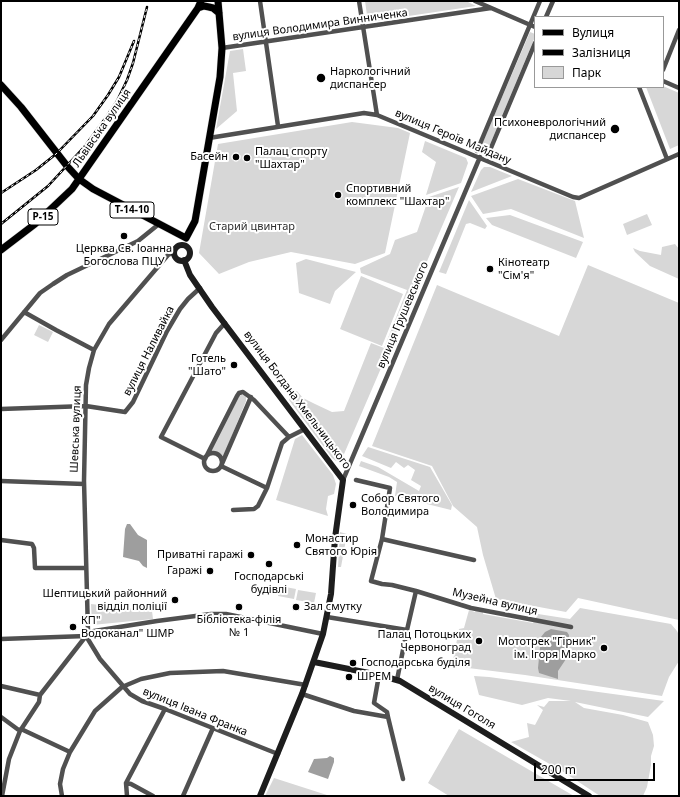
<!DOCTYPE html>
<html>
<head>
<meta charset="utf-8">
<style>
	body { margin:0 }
	#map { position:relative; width:680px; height:797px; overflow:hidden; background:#fff; font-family:"Noto Sans",sans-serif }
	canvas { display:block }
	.frame { position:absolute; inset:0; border:2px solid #000; pointer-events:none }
	.legend { position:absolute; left:534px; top:16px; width:130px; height:72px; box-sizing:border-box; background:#fff; border:1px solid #999; margin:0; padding:5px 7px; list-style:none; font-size:12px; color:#000 }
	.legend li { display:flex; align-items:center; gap:8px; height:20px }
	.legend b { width:20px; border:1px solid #999 }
	.scale { position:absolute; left:534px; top:763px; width:121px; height:18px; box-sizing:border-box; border:2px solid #000; border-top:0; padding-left:5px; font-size:12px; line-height:14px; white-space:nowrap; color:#000; -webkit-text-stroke:3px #fff; paint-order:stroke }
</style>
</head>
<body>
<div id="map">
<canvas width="680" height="797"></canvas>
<div class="frame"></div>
<ul class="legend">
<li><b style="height:5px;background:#000"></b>Вулиця</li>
<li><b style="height:5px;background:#000"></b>Залізниця</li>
<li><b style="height:11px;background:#d7d7d7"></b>Парк</li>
</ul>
<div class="scale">200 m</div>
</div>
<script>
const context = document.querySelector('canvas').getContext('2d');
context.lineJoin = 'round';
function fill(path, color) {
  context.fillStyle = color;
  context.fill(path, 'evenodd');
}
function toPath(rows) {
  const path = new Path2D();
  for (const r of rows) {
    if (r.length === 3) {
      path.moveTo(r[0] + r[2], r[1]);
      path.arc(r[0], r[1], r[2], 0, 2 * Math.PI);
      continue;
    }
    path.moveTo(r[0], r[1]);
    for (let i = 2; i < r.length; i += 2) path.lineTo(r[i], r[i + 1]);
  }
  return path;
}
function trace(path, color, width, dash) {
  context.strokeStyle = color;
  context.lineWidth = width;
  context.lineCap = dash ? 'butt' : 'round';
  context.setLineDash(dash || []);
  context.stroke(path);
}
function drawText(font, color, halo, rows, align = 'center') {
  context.font = font + ' "Noto Sans",sans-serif';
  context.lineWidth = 4;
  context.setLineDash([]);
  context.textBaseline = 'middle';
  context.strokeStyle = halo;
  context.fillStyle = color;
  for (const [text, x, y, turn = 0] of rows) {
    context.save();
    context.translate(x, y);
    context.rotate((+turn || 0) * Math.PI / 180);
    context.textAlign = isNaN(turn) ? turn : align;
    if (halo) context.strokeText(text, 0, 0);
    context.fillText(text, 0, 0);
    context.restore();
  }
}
fill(toPath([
	[365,1,466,1,476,6,368,22],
	[530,32,535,34,535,37,489,147,482,144],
	[243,49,246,71,233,73,237,111,216,129,230,51],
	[663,86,679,93,679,145,670,149,646,87,663,87],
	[352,122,398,128,410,133,385,253,355,264,291,252,249,262,219,274,199,253,218,144],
	[425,141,466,158,468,163,461,183,426,195,436,162,422,152],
	[484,167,490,167,512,176,471,192,481,170],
	[518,179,575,201,584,238,511,209,483,214,471,196],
	[459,187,341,461,336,461,332,458,289,400,291,394,297,391,303,398,315,404,332,412,344,411,371,343,384,348,407,290,361,273,360,268,390,254,395,240,417,232,429,197],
	[469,200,487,226,485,229,470,223,466,224,446,274,439,272],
	[647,214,652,225,627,235,623,224],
	[510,215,583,242,576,258,492,225,486,218],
	[675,244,679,249,679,279,650,266,635,252,633,248,640,251,661,255,662,247],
	[306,259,356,272,335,291,330,304,299,293,296,263],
	[588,265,679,303,679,620,578,598,566,612,496,599,483,555,477,527,453,506,432,466,372,446,437,285,559,336],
	[361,276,403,294,382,346,340,329],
	[39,325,53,332,48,342,34,335],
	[241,395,244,395,246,397,246,401,224,455,222,456,212,452,211,450,237,397],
	[302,435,333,475,336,484,334,494,328,496,326,509,328,516,276,500,295,439],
	[368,447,430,467,452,505,451,510,395,496,397,482,389,477,359,466,361,461,378,467,419,491,421,486,411,480,415,470,408,465,404,468,396,462,391,468,362,456],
	[340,532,347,534,341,567,338,567],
	[280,586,296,589,294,599,278,596],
	[298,590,316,593,314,603,296,600],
	[91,604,152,611,153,619,92,625],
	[580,608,671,624,677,631,679,635,679,661,669,677,662,696,525,675,452,666,459,629,464,628,469,610,475,612,476,610,483,611,483,614,533,623,538,614,570,619],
	[474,676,489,677,664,701,648,717,575,702,584,708,623,715,648,722,653,735,654,746,651,756,651,765,647,787,643,796,600,796,562,771,511,742,529,737,527,723,535,725,543,710,537,705,544,707,549,701,571,701,548,698,522,705,479,695],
	[459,729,574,796,449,796,428,783],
	[274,778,330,796,265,796]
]), '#d7d7d7');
fill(toPath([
	[127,524,130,524,138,535,147,540,147,568,143,566,139,561,123,557,125,529],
	[551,629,567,632,569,635,568,656,558,671,558,679,539,673,538,668,541,637,545,632],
	[330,756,334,758,334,762,328,779,308,772,314,759,327,758]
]), '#9e9e9e');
const primary = toPath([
	[198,8,204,6,209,7,213,8,219,13],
	[1,85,21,107,67,166,79,179,93,189,186,238,195,221,220,77,222,48,218,1],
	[1,250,35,224,72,189,198,8,201,1]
]);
trace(primary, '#dbdbdb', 8);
trace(toPath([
	[260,1,278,126],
	[359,1,377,115],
	[475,1,535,27],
	[546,17,553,1],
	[222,48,491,8],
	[663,70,679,30],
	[663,81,679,88],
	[639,87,667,159],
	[209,138,364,113,377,115,573,197,579,198,679,154],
	[477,151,540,1],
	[488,155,535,43],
	[24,312,56,330,94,350],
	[225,323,216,333,161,437,205,459,237,396,239,393,243,392,254,400,289,437],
	[1,340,40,293,53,284,67,275,138,241,159,224],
	[251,397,221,466,267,488],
	[1,409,86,406,125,412,133,402,167,331,180,309,188,299,200,288],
	[213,462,9],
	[343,480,480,157],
	[356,480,390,488,382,539,371,581,382,584,392,585,416,591,407,630],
	[1,481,84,484],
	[233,510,254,509,258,506,267,488,282,443,289,437,305,429],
	[382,539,474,560],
	[1,540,32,544,34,548,35,568,86,568],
	[416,591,471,608,571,627],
	[327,617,407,630,397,680],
	[88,632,157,621,211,614,226,614,323,634],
	[86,636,100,659,130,694,142,701,165,709,278,754],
	[1,639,86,636],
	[379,675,374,703,387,712,388,717],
	[1,686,40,695],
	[302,694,354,711,388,717,403,779],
	[1,717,20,731],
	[21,729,70,752],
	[126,783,131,784,153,796],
	[2,796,9,759,20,731,39,702,40,695,86,636,88,632,84,481,86,385,89,368,94,350,109,324,168,255,174,252],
	[62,796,60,784,63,769,70,752,95,711,122,687,141,679,170,673,223,671,306,685],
	[127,796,126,783,165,709],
	[183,796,213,728]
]), '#505050', 4.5);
trace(toPath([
	[182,253,8],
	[184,260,190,275,212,307,343,480,335,538,331,594,323,634,302,694,260,796],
	[314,662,379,675,400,681,589,796]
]), '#1d1d1d', 6);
trace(primary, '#000', 7);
const rail = toPath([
	[1,193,36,170,56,154,93,116,108,95,119,77,134,41],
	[1,224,48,186,85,146,104,120,117,101,127,80,133,63,147,7]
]);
trace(rail, '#000', 2.5);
trace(rail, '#fff', 1, [3]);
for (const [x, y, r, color] of [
	[321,78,5,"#000"],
	[615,129,5,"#000"],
	[236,157,4,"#000"],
	[247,158,4,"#000"],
	[338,195,4,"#000"],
	[124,236,4,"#000"],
	[490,269,4,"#000"],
	[234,365,4,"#000"],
	[353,505,4,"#000"],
	[297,545,4,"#000"],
	[251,555,4,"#000"],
	[269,564,4,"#000"],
	[210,571,4,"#000"],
	[175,600,4,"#000"],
	[239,607,4,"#000"],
	[296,607,4,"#000"],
	[73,627,4,"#000"],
	[479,641,4,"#000"],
	[604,648,4,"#000"],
	[353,663,4,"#000"],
	[349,677,4,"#000"]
]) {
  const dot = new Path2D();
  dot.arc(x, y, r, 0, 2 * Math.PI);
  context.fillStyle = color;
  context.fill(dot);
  trace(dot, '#fff', 1.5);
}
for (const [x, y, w] of [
	[132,210,44],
	[43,217,30]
]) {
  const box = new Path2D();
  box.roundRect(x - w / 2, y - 8, w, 16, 3);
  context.fillStyle = '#fff';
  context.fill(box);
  trace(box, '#000', 1);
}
drawText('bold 10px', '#000', null, [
	["Т-14-10",132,210],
	["Р-15",43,217]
]);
drawText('11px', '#000', '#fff', [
	["вулиця Володимира Винниченка",320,25,-8],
	["Львівська вулиця",102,128,-55],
	["вулиця Героїв Майдану",453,137,23],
	["вулиця Грушевського",403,315,-67],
	["вулиця Наливайка",149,351,-63],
	["вулиця Богдана Хмельницького",297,400,53],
	["Шевська вулиця",76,429,-88],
	["Музейна вулиця",495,602,13],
	["вулиця Гоголя",462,707,31],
	["вулиця Івана Франка",195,712,22]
]);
drawText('11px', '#000', '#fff', [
	["Наркологічний",330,72],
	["диспансер",330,85],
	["Психоневрологічний",606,123,"right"],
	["диспансер",606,136,"right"],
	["Палац спорту",255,152],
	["\"Шахтар\"",255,165],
	["Басейн",228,157,"right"],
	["Спортивний",346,189],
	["комплекс \"Шахтар\"",346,202],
	["Церква Св. Іоанна",124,249,"center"],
	["Богослова ПЦУ",124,262,"center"],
	["Кінотеатр",498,263],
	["\"Сім'я\"",498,276],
	["Готель",226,359,"right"],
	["\"Шато\"",226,372,"right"],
	["Собор Святого",361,499],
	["Володимира",361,512],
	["Монастир",305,539],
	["Святого Юрія",305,552],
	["Приватні гаражі",243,555,"right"],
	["Гаражі",202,571,"right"],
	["Господарські",269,577,"center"],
	["будівлі",269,590,"center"],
	["Шептицький районний",167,594,"right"],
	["відділ поліції",167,607,"right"],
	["Зал смутку",304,607],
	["Бiблiотека-фiлiя",239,620,"center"],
	["№ 1",239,633,"center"],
	["КП\"",81,621],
	["Водоканал\" ШМР",81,634],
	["Палац Потоцьких",471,635,"right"],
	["Червоноград",471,648,"right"],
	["Мототрек \"Гірник\"",596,642,"right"],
	["ім. Ігоря Марко",596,655,"right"],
	["Господарська буділя",361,663],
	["ШРЕМ",357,677]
], 'left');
drawText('11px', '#2e2e2e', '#fff', [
	["Старий цвинтар",252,227]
]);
</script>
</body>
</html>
